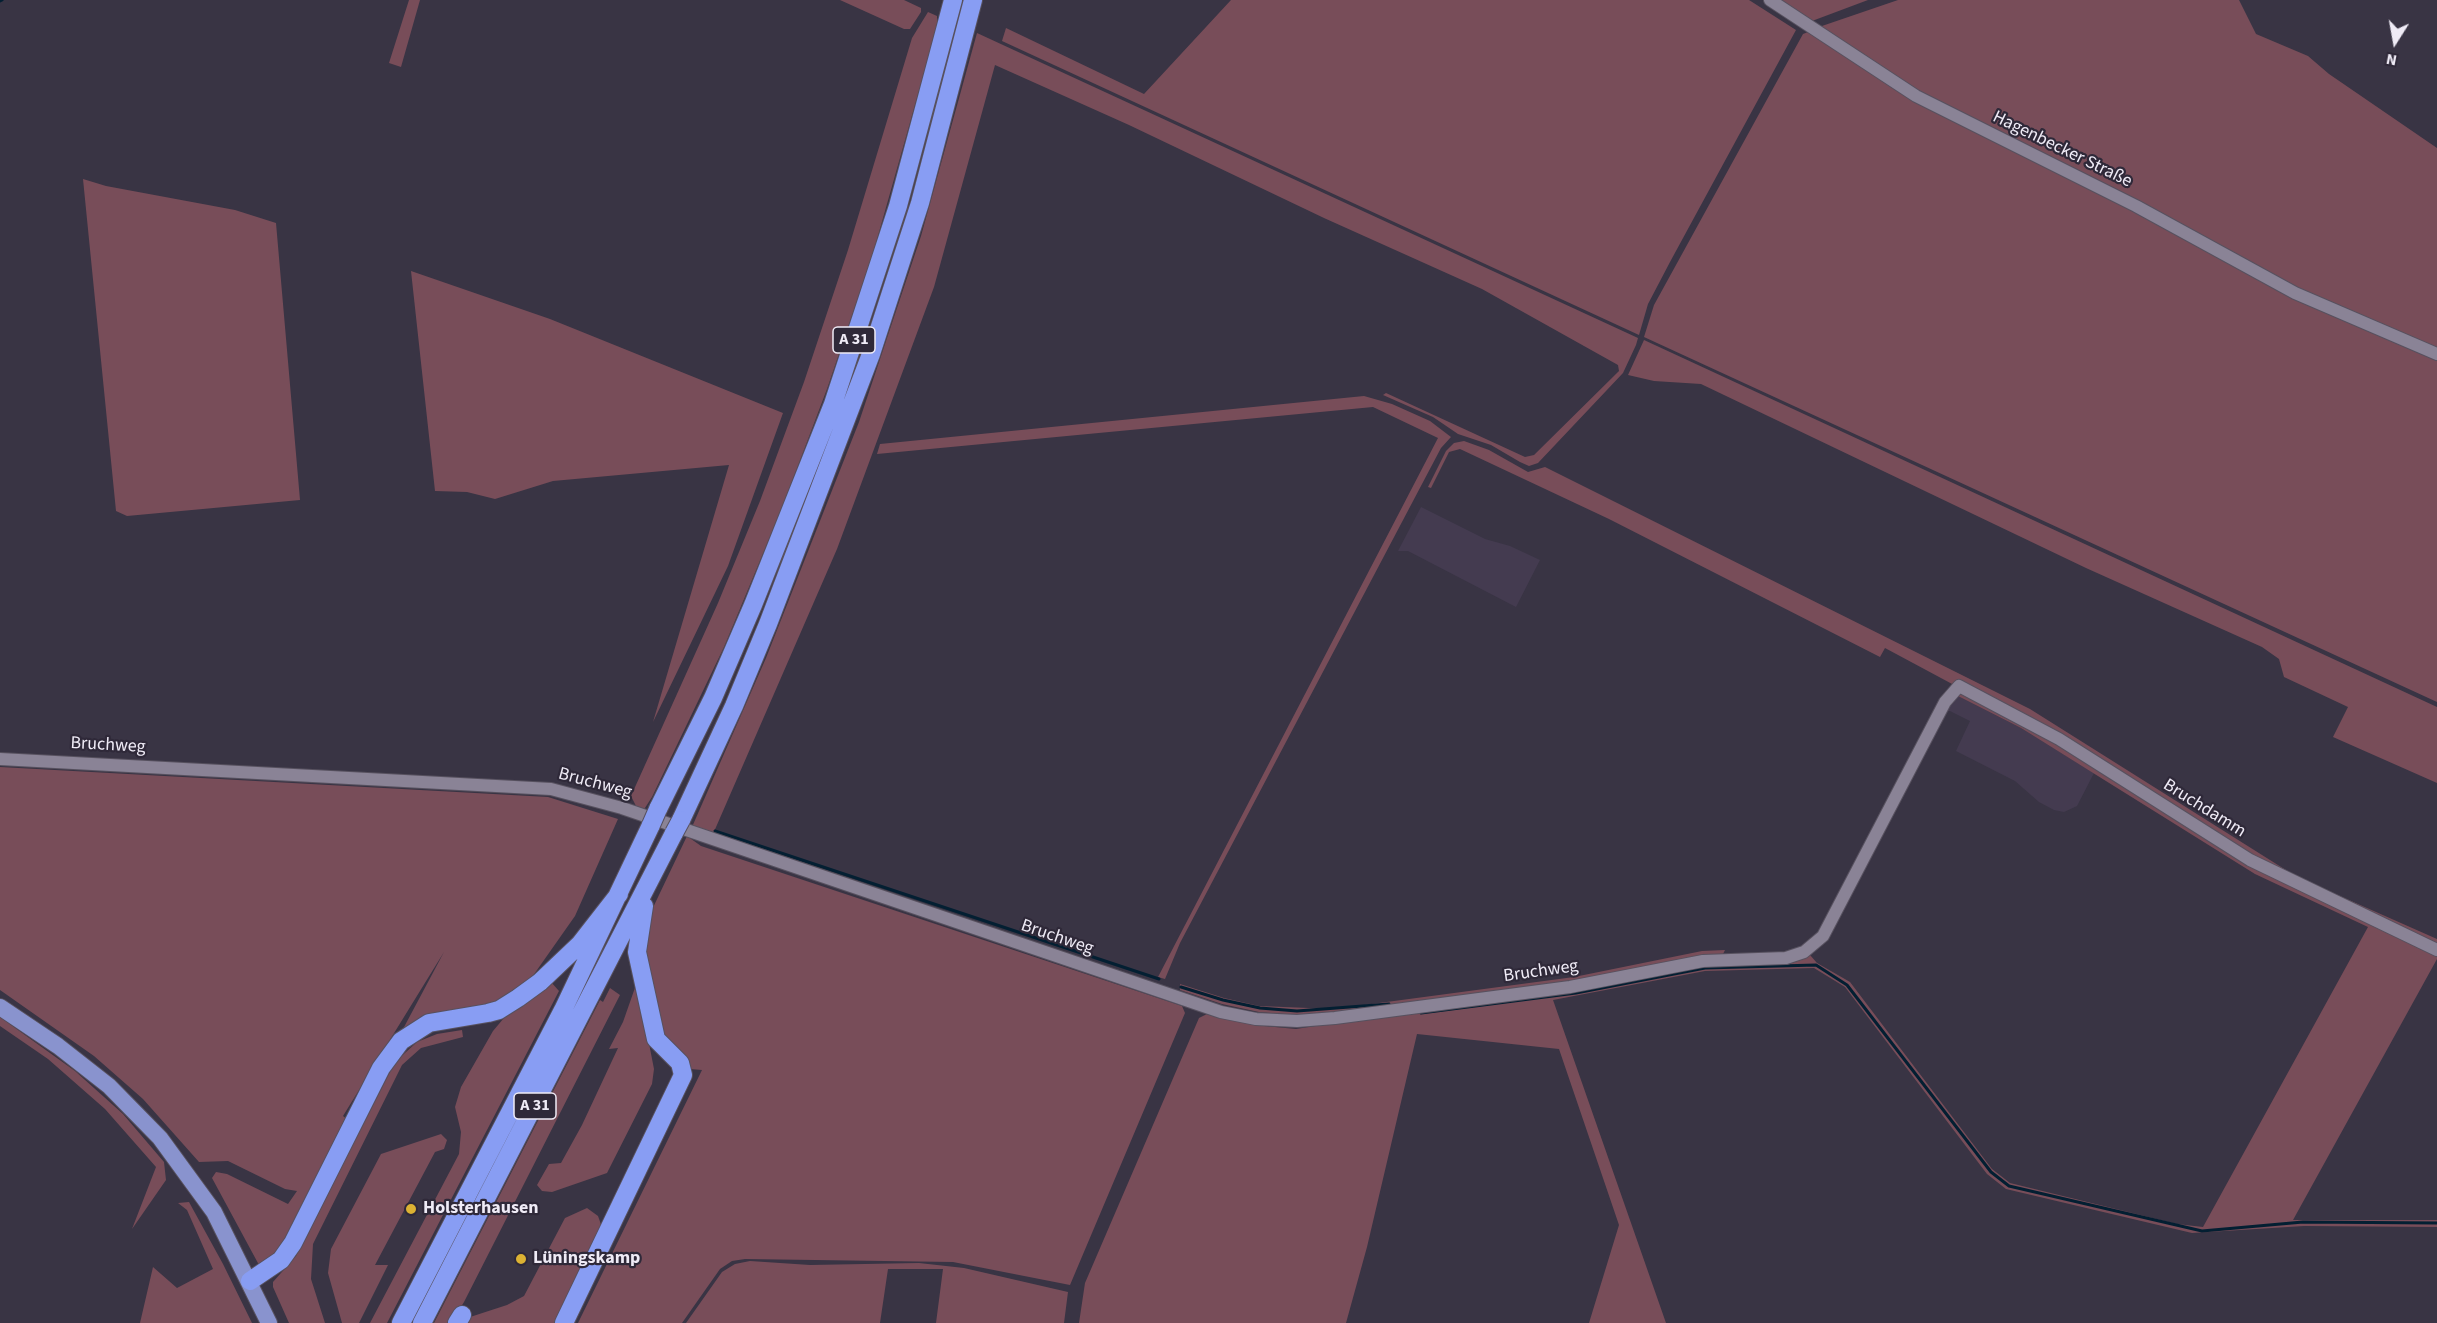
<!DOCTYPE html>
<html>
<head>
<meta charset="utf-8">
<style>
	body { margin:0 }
	#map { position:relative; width:2437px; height:1323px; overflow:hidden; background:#393444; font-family:"Source Sans 3",sans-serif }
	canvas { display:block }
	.north { position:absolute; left:2365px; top:12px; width:60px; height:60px; -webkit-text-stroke:4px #2f2939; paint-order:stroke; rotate:191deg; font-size:16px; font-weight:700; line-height:24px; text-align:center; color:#efebf6 }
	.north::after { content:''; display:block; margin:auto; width:21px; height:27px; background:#efebf6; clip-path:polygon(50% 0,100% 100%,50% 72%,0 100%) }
</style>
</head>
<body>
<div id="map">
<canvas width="2437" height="1323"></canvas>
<div class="north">N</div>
</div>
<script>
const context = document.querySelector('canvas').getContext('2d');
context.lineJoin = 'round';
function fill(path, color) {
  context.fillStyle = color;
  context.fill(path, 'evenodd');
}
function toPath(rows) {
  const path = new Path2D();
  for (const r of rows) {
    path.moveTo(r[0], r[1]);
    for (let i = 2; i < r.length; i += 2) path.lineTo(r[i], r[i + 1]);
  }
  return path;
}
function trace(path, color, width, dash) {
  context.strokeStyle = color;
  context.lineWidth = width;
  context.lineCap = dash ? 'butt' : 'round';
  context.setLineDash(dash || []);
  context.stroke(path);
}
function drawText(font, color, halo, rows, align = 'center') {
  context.font = font + ' "Source Sans 3",sans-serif';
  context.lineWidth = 4.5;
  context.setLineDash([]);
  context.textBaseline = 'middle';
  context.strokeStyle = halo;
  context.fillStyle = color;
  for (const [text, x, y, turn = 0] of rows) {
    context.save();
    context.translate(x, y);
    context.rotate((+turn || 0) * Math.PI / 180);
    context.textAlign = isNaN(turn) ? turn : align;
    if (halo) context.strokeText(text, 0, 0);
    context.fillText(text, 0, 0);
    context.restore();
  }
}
fill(toPath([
	[1421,507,1485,539,1510,546,1540,560,1516,607,1408,551,1398,551],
	[1954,694,2021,728,2094,773,2077,806,2064,812,2054,810,2039,802,2015,781,1956,751,1970,721,1950,711,1943,712]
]), '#443b50');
fill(toPath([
	[409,0,420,0,401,67,389,63],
	[840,0,904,0,921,8,921,12,910,29,904,29],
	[1231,0,1749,0,1796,30,1670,262,1648,304,1639,335,1002,41,1006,28,1144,94],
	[1775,0,1868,0,1812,21],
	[1898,0,2239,0,2256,34,2308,56,2329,74,2437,148,2437,351,2332,306,1920,94,1819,27],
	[928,12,937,16,937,25,926,66,872,257,827,389,782,508,724,647,652,797,643,811,639,812,631,796,718,603,760,501,804,382,848,250,912,38],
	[1808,32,1915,99,2437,358,2437,702,1644,337,1654,305,1803,34],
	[977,33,1638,338,1636,345,1623,373,1538,463,1529,466,1520,462,1491,445,1458,434,1433,417,1383,395,1386,393,1525,457,1534,455,1619,371,1618,365,1482,289,1324,218,1129,125,995,65,934,287,837,549,713,834,692,827,766,658,859,422,921,236],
	[83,179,106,186,235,210,276,223,300,500,127,516,116,511],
	[411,271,550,319,783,413,728,566,653,722,729,465,553,481,495,499,467,492,435,491],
	[1644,340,2437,707,2437,783,2333,737,2348,707,2284,677,2279,659,2262,647,2086,568,1701,384,1654,381,1628,375],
	[1364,396,1392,404,1430,421,1451,437,1441,448,1180,943,1165,979,1158,977,1438,438,1373,407,877,454,880,444],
	[1464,441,1489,450,1528,472,1545,467,2030,709,2297,877,2437,939,2437,946,2291,878,1954,685,1885,648,1880,657,1609,519,1460,449,1449,452,1431,488,1428,487,1446,451,1454,443],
	[1961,691,2021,721,2263,872,2437,953,2437,959,2293,1220,2437,1220,2437,1227,2304,1226,2192,1233,2006,1189,1987,1174,1845,987,1814,968,1705,971,1553,1000,1666,1323,1589,1323,1619,1225,1559,1049,1417,1034,1367,1247,1346,1323,1079,1323,1085,1283,1199,1018,1207,1014,1254,1025,1296,1029,1703,965,1802,958,1810,955,1817,963,1850,982,1992,1169,2010,1183,2177,1224,2203,1227,2368,927,2255,874,2021,728,1954,694],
	[0,767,548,797,618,819,575,916,530,980,493,1004,427,1017,403,1029,444,952,343,1116,349,1121,275,1257,259,1265,212,1178,216,1172,227,1174,288,1204,297,1191,285,1189,228,1161,199,1162,143,1099,94,1056,0,990],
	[687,836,701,846,1182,1006,1185,1013,1070,1285,953,1262,745,1259,732,1261,720,1269,682,1323,578,1323,702,1070,690,1069,663,1042,644,950,649,916],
	[1725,950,1722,956,1573,982,1335,1014,1295,1015,1259,1012,1222,1004,1180,990,1180,984,1224,998,1259,1006,1334,1009,1574,977,1702,951],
	[551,982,559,991,387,1323,370,1323,459,1154,461,1132,455,1107,461,1087,493,1031,509,1012],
	[637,982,654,1069,652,1084,607,1173,552,1192,542,1191,537,1185,549,1164,561,1163,582,1125,618,1048,609,1049,623,1022],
	[610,988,620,995,464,1302,451,1323,434,1323,600,1000,603,1002],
	[0,1017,75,1071,123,1114,164,1162,166,1180,132,1229,156,1167,105,1109,48,1059,0,1026],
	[462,1030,463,1037,421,1048,402,1065,313,1244,311,1279,325,1323,289,1323,273,1287,273,1282,296,1256,395,1062,417,1042,437,1034],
	[441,1134,447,1140,444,1149,435,1152,375,1265,388,1265,359,1323,342,1323,328,1273,331,1249,381,1154],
	[189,1202,223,1264,252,1323,140,1323,153,1267,177,1288,213,1269,187,1210,178,1203],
	[587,1208,598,1216,603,1230,558,1323,463,1323,467,1318,507,1305,524,1296,565,1218],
	[750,1261,810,1265,919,1263,964,1268,1068,1292,1064,1323,936,1323,943,1269,888,1269,880,1323,686,1323,722,1272,735,1264]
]), '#784d59');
trace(toPath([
	[0,1,2,0],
	[715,831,1159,979],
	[1181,987,1223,1000,1260,1008,1297,1011,1389,1004],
	[1421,1013,1576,993,1705,968,1816,965,1847,985,1991,1172,2009,1186,2202,1231,2303,1222,2437,1223]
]), '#031f32', 3);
const minor = toPath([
	[1770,0,1916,96,2136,206,2295,293,2437,354],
	[0,759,551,789,622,808,1221,1012,1256,1019,1297,1021,1335,1018,1570,987,1703,961,1786,958,1804,952,1823,936,1945,702,1959,686,2059,739,2250,860,2437,950]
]);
const major = toPath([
	[0,1007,58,1046,109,1086,160,1138,214,1212,269,1323]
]);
const highway = toPath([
	[658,809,713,698,753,605,833,404,898,206,953,0],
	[681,820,734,706,768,624,871,354,920,203,973,0],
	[250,1281,281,1260,293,1243,381,1068,401,1041,429,1023,488,1013,499,1010,518,998,540,982,580,944,619,894],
	[401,1323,563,1010,651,825],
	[422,1323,674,833],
	[457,1323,462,1315],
	[564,1323,683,1075,680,1063,656,1039,637,952,644,906]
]);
trace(minor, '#57515f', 14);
trace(major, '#57515f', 18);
trace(highway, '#57515f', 20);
trace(minor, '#8a8396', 12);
trace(major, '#8993ce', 16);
trace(highway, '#889df3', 18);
const highwayBridge = toPath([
	[651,825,658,809],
	[674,833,681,820]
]);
trace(highwayBridge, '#57515f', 20, []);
trace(highwayBridge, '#889df3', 18);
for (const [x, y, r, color] of [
	[411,1209,6,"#dcb233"],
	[521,1259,6,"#dcb233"]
]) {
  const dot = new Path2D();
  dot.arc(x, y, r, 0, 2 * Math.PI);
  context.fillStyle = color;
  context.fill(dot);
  trace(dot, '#2f2939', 2);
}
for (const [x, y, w] of [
	[854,340,42],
	[535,1106,42]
]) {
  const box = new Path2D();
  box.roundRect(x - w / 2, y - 13, w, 26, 4.5);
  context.fillStyle = '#2f2939';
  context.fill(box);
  trace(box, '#efebf6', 1.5);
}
drawText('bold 16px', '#efebf6', null, [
	["A 31",854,340],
	["A 31",535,1106]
]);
drawText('18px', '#efebf6', '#2f2939', [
	["Hagenbecker Straße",2062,150,26],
	["Bruchweg",108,746,3],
	["Bruchweg",595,784,15],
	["Bruchdamm",2204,809,32],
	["Bruchweg",1057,938,19],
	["Bruchweg",1541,972,-8]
]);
drawText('bold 18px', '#efebf6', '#2f2939', [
	["Holsterhausen",423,1209],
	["Lüningskamp",533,1259]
], 'left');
</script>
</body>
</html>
